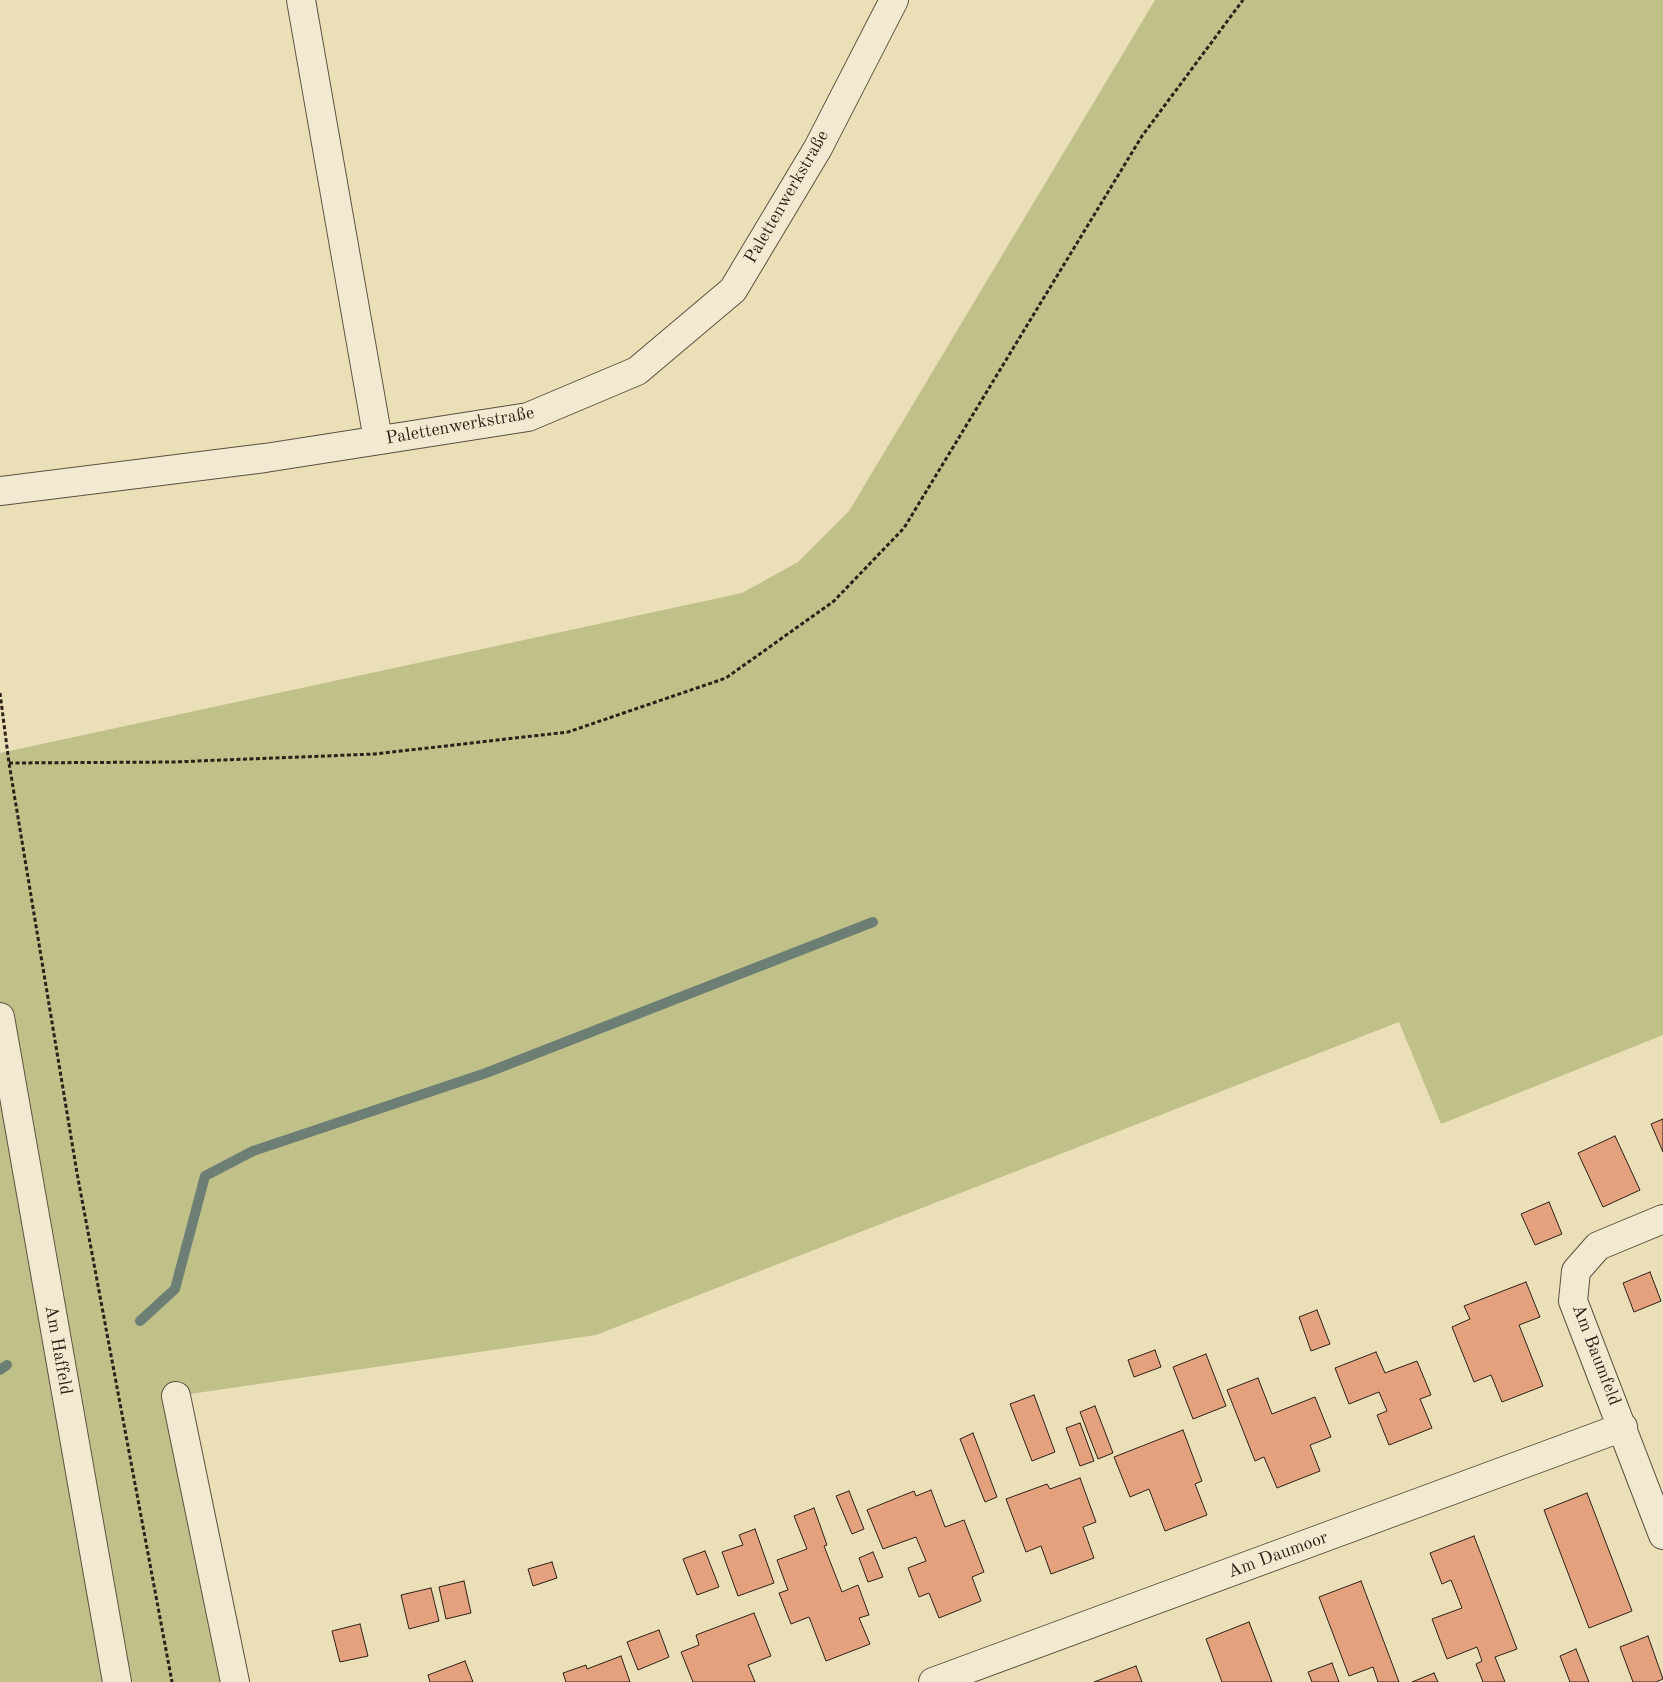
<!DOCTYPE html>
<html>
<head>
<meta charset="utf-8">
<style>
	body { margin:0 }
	canvas { display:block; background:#ebdfb7 }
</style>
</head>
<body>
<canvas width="1663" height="1682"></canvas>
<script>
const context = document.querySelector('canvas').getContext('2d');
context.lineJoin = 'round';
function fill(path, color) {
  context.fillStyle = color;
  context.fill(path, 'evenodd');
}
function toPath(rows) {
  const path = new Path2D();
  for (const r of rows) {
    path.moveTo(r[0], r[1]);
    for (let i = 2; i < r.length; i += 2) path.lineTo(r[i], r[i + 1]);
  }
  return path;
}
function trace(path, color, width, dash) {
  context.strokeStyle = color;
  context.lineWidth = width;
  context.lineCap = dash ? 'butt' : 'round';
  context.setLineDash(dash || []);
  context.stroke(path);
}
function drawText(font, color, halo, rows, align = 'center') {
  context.font = font + ' "Old Standard TT",serif';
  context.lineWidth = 4;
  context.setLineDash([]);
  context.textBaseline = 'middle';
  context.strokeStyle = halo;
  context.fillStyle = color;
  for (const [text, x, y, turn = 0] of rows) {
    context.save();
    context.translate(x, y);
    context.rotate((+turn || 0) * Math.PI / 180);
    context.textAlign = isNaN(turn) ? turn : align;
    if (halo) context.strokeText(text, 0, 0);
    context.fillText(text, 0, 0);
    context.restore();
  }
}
fill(toPath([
	[1155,0,1663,0,1663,1035,1441,1124,1399,1022,596,1335,176,1396,235,1682,0,1682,0,753,742,593,798,562,849,511]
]), '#c0c089');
trace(toPath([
	[140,1321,175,1289,205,1176,253,1151,486,1073,873,922],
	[0,1370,7,1365]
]), '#6d7e74', 10);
const building = toPath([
	[1663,1119,1663,1152,1651,1124,1663,1119],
	[1615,1136,1640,1190,1603,1207,1578,1153,1615,1136],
	[1549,1202,1562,1234,1535,1245,1521,1214,1549,1202],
	[1650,1272,1661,1301,1634,1312,1623,1283,1650,1272],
	[1526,1282,1540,1317,1519,1325,1543,1386,1502,1402,1491,1375,1474,1382,1452,1327,1470,1319,1464,1306,1526,1282],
	[1317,1310,1330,1344,1311,1351,1299,1317,1317,1310],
	[1155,1350,1161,1367,1134,1377,1128,1360,1155,1350],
	[1376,1352,1385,1373,1417,1361,1431,1395,1420,1399,1432,1428,1389,1445,1377,1415,1387,1411,1379,1392,1349,1404,1335,1368,1376,1352],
	[1206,1354,1226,1406,1193,1419,1173,1367,1206,1354],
	[1258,1378,1272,1414,1315,1397,1331,1437,1310,1445,1320,1471,1277,1488,1264,1457,1255,1461,1227,1390,1258,1378],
	[1034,1395,1055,1452,1032,1461,1010,1404,1034,1395],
	[1095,1406,1113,1453,1098,1459,1080,1412,1095,1406],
	[1080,1423,1094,1461,1080,1466,1066,1428,1080,1423],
	[1183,1430,1202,1481,1195,1484,1207,1515,1165,1531,1149,1489,1130,1497,1114,1457,1183,1430],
	[973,1433,997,1497,985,1502,960,1439,973,1433],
	[1080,1478,1096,1522,1083,1527,1094,1558,1051,1574,1041,1546,1026,1552,1006,1499,1047,1484,1050,1489,1080,1478],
	[931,1490,945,1527,964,1520,984,1572,972,1577,981,1601,939,1618,929,1593,919,1597,908,1568,926,1561,916,1537,883,1549,867,1510,914,1491,916,1496,931,1490],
	[849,1491,864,1529,852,1534,836,1496,849,1491],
	[1587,1493,1632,1611,1589,1628,1544,1510,1587,1493],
	[814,1508,827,1545,824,1546,842,1592,858,1585,869,1615,859,1618,870,1644,826,1661,809,1617,791,1624,779,1593,788,1590,777,1560,807,1549,794,1516,814,1508],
	[755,1529,774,1583,738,1596,722,1552,743,1545,739,1535,755,1529],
	[1474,1536,1517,1649,1495,1657,1505,1682,1483,1682,1476,1664,1482,1661,1477,1647,1447,1659,1432,1619,1462,1608,1451,1580,1442,1584,1430,1553,1474,1536],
	[705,1551,719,1587,697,1595,683,1559,705,1551],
	[873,1552,883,1577,868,1582,859,1558,873,1552],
	[552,1562,557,1578,533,1586,528,1569,552,1562],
	[464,1581,471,1613,446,1619,439,1587,464,1581],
	[1361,1581,1399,1682,1378,1682,1373,1667,1349,1676,1319,1597,1361,1581],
	[431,1588,439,1621,409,1629,401,1595,431,1588],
	[754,1613,771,1656,748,1665,755,1682,693,1682,681,1652,699,1645,696,1635,754,1613],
	[1249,1622,1272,1682,1222,1682,1206,1639,1249,1622],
	[360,1624,368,1656,340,1662,332,1631,360,1624],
	[659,1630,669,1657,638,1670,627,1642,659,1630],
	[1648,1636,1663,1679,1656,1682,1633,1682,1620,1647,1648,1636],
	[1576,1649,1589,1682,1570,1682,1560,1656,1576,1649],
	[621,1656,630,1682,566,1682,563,1673,586,1665,587,1669,621,1656],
	[465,1661,473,1682,430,1682,428,1675,465,1661],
	[1332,1663,1339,1682,1312,1682,1308,1672,1332,1663],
	[1136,1666,1142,1682,1094,1682,1136,1666],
	[1434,1673,1438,1682,1412,1682,1434,1673]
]);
fill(building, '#e3a17e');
trace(building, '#2c2118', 1);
const minor = toPath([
	[301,0,378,440],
	[0,491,265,458,528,417,637,371,733,290,818,148,894,0],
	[0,1017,117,1682],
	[1663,1219,1598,1246,1576,1271,1573,1301,1663,1535],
	[176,1396,235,1682],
	[933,1682,1623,1427]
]);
trace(minor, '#5c5040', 30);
trace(toPath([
	[0,693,9,763,77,1173,172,1682],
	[9,763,173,762,375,754,568,732,726,678,834,601,904,528,1142,136,1243,0]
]), '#2c2118', 3, [4, 2.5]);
trace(minor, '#f2ead0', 28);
drawText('18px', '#2c2118', '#f2ead0', [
	["Palettenwerkstraße",787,197,-60],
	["Palettenwerkstraße",460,426,-10],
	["Am Haffeld",58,1350,80],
	["Am Baumfeld",1596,1355,69],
	["Am Daumoor",1278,1555,-20]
]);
</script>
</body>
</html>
